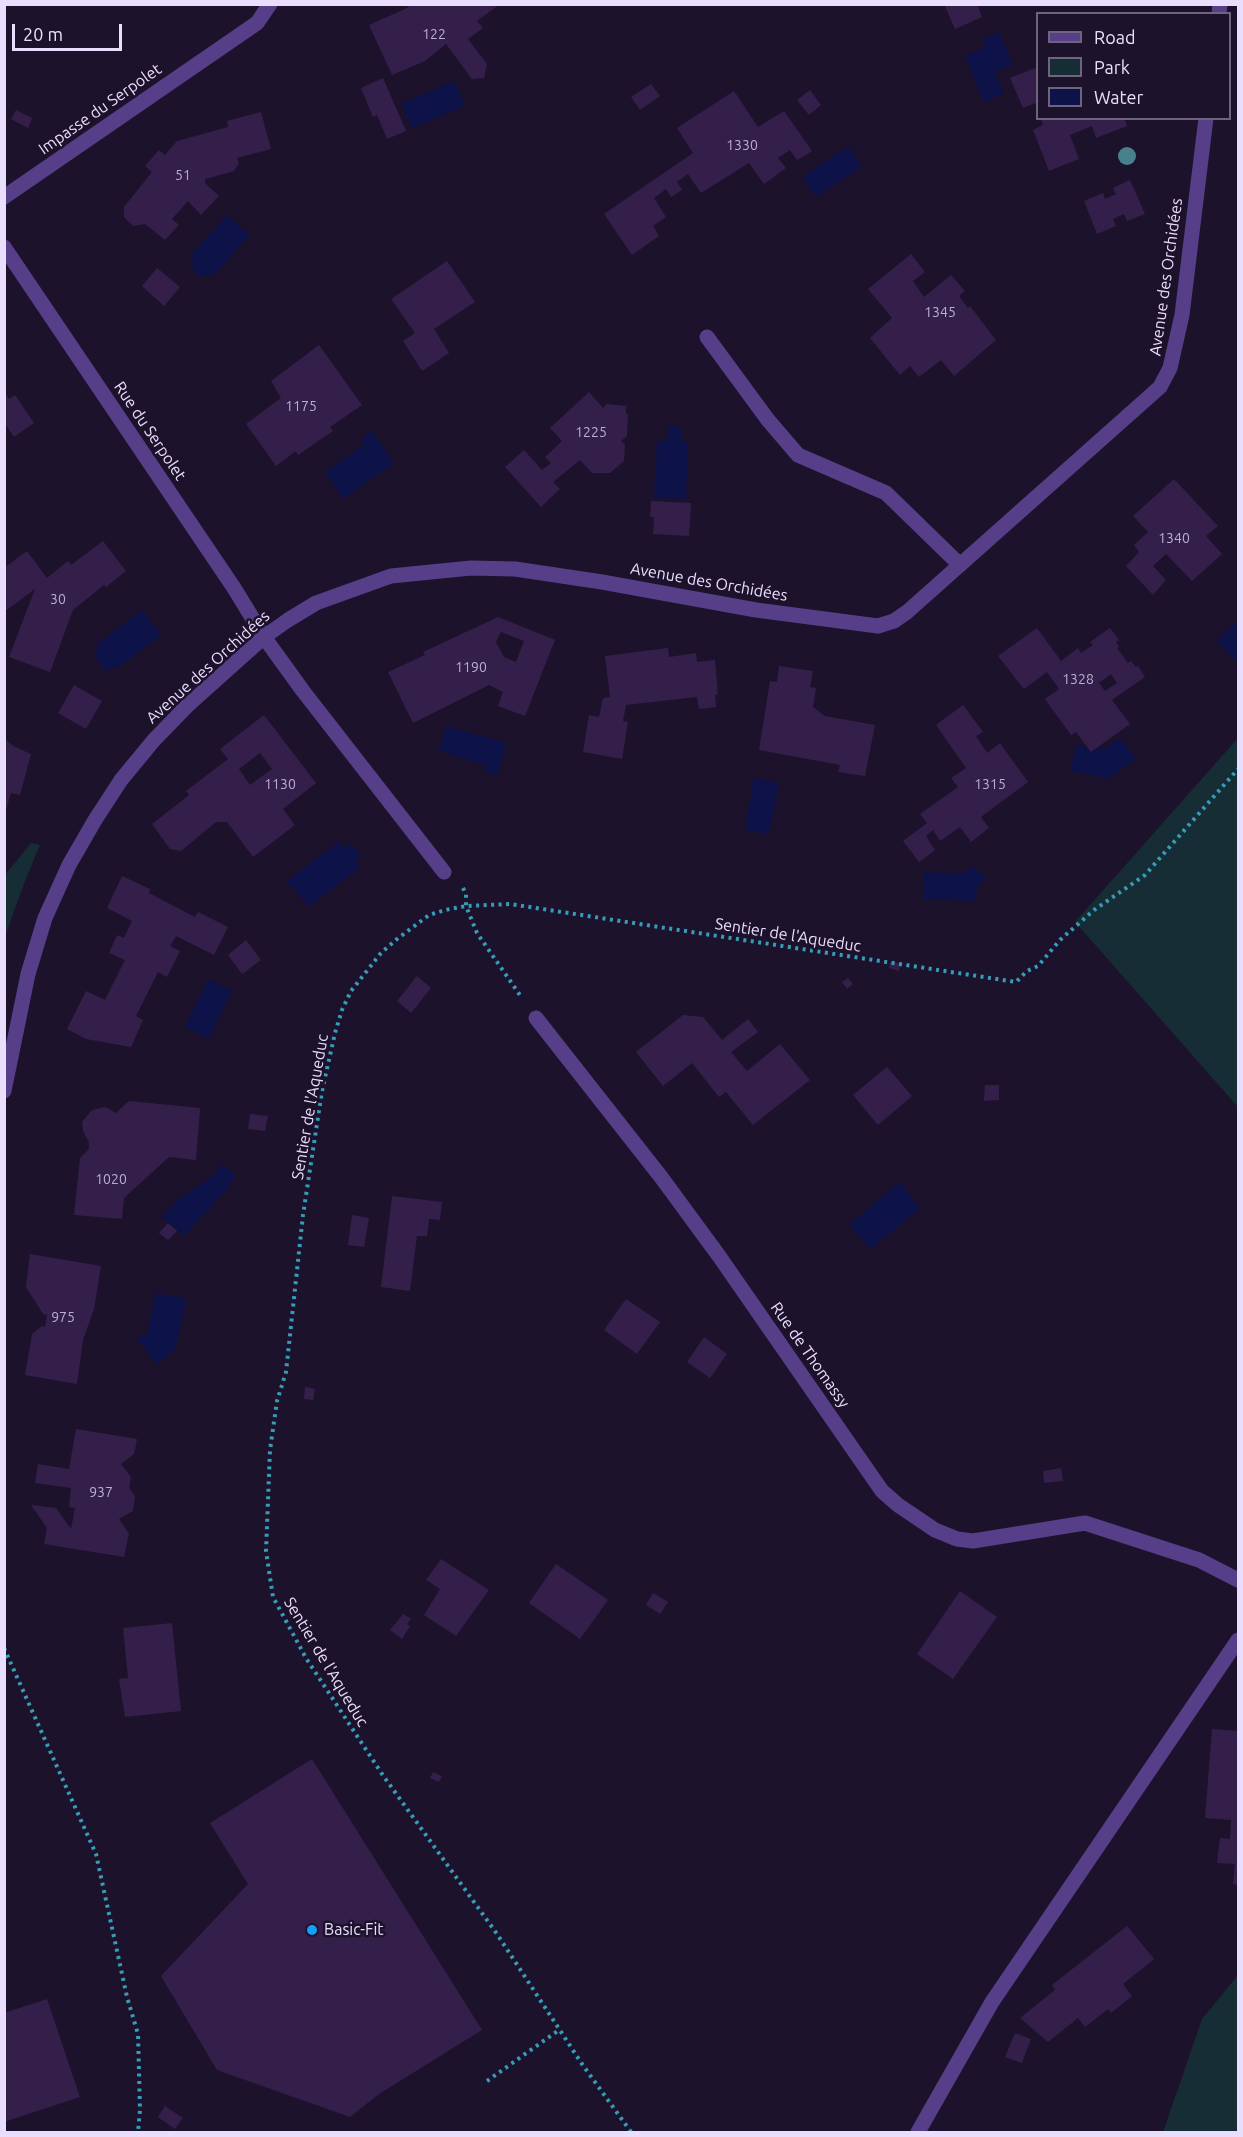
<!DOCTYPE html>
<html>
<head>
<meta charset="utf-8">
<style>
	body { margin:0 }
	#map { position:relative; width:1243px; height:2137px; overflow:hidden; background:#1d122b; font-family:Ubuntu,sans-serif }
	canvas { display:block }
	.frame { position:absolute; inset:0; border:6px solid #eadefe; pointer-events:none }
	.legend { position:absolute; left:1036px; top:12px; width:195px; height:108px; box-sizing:border-box; background:#1d122b; border:2px solid #6f647f; margin:0; padding:8px 10px; list-style:none; font-size:18px; color:#eadefe }
	.legend li { display:flex; align-items:center; gap:12px; height:30px }
	.legend b { width:30px; border:2px solid #6f647f }
	.scale { position:absolute; left:12px; top:24px; width:110px; height:27px; box-sizing:border-box; border:3px solid #eadefe; border-top:0; padding-left:8px; font-size:18px; line-height:21px; white-space:nowrap; color:#eadefe; -webkit-text-stroke:4px #1d122b; paint-order:stroke }
</style>
</head>
<body>
<div id="map">
<canvas width="1243" height="2137"></canvas>
<div class="frame"></div>
<ul class="legend">
<li><b style="height:8px;background:#563f88"></b>Road</li>
<li><b style="height:16px;background:#162d35"></b>Park</li>
<li><b style="height:16px;background:#0d1349"></b>Water</li>
</ul>
<div class="scale">20 m</div>
</div>
<script>
const context = document.querySelector('canvas').getContext('2d');
context.lineJoin = 'round';
function fill(path, color) {
  context.fillStyle = color;
  context.fill(path, 'evenodd');
}
function toPath(rows) {
  const path = new Path2D();
  for (const r of rows) {
    path.moveTo(r[0], r[1]);
    for (let i = 2; i < r.length; i += 2) path.lineTo(r[i], r[i + 1]);
  }
  return path;
}
function trace(path, color, width, dash) {
  context.strokeStyle = color;
  context.lineWidth = width;
  context.lineCap = dash ? 'butt' : 'round';
  context.setLineDash(dash || []);
  context.stroke(path);
}
function drawText(font, color, halo, rows, align = 'center') {
  context.font = font + ' Ubuntu,sans-serif';
  context.lineWidth = 5;
  context.setLineDash([]);
  context.textBaseline = 'middle';
  context.strokeStyle = halo;
  context.fillStyle = color;
  for (const [text, x, y, turn = 0] of rows) {
    context.save();
    context.translate(x, y);
    context.rotate((+turn || 0) * Math.PI / 180);
    context.textAlign = isNaN(turn) ? turn : align;
    if (halo) context.strokeText(text, 0, 0);
    context.fillText(text, 0, 0);
    context.restore();
  }
}
fill(toPath([
	[1238,738,1238,1107,1075,922],
	[31,843,40,845,25,881,5,936,5,875],
	[1238,1975,1238,2132,1163,2132,1202,2019]
]), '#162d35');
fill(toPath([
	[999,32,1013,65,995,72,1004,93,984,102,965,56,985,47,982,39],
	[454,81,465,106,412,128,401,104],
	[848,146,862,166,816,197,802,177],
	[227,215,250,235,212,277,208,274,201,276,197,274,192,267,193,260,189,257],
	[667,426,682,427,681,441,688,442,686,499,654,498,657,441,667,440],
	[372,431,394,463,343,499,325,472,365,444,361,438],
	[142,610,161,635,116,669,113,666,106,671,93,654,99,650,96,645],
	[1236,622,1238,625,1238,664,1217,640],
	[446,726,506,743,497,775,484,772,486,765,439,751],
	[1120,738,1136,759,1109,778,1070,771,1076,745,1087,747,1091,752,1097,748,1104,749],
	[754,778,779,783,769,834,745,830],
	[339,841,345,848,351,843,361,856,355,861,360,867,309,907,287,881],
	[972,866,986,878,977,886,976,901,924,899,923,872,963,873],
	[208,979,232,990,209,1039,185,1027],
	[222,1164,236,1175,226,1190,184,1236,161,1217,178,1199,213,1176],
	[900,1182,920,1208,870,1249,849,1224],
	[155,1293,186,1298,176,1349,157,1365,137,1339,148,1333]
]), '#0d1349');
fill(toPath([
	[944,4,977,4,982,17,955,29],
	[411,5,495,5,496,7,477,21,483,28,468,39,487,64,484,78,472,79,446,44,425,61,392,75,369,25,403,10],
	[1038,67,1038,109,1035,103,1023,108,1010,78],
	[383,78,406,131,387,139,377,115,373,117,361,88],
	[651,84,660,96,640,110,631,97],
	[810,90,821,105,809,115,797,100],
	[734,91,758,127,784,111,812,151,797,160,790,150,778,158,786,168,764,184,749,163,701,193,688,174,677,182,682,190,671,197,666,189,654,198,666,217,653,226,659,236,632,255,604,214,693,153,677,128],
	[16,110,32,118,28,128,11,119],
	[261,112,271,149,237,158,239,163,234,171,205,179,205,183,219,196,201,215,188,201,172,219,179,225,165,240,145,224,133,226,124,217,124,207,152,172,145,166,159,150,165,155,177,141,228,127,227,121],
	[1041,118,1124,118,1127,126,1096,138,1092,126,1070,135,1079,159,1049,171,1033,130,1043,125],
	[1130,180,1145,214,1127,221,1124,214,1113,219,1116,226,1097,234,1084,201,1103,193,1105,199,1116,194,1113,188],
	[911,254,925,272,913,281,924,297,951,275,965,291,959,296,968,308,970,306,996,340,954,376,941,360,919,377,910,366,900,375,870,338,892,318,868,289],
	[447,261,475,302,434,329,449,353,422,371,403,341,415,333,391,299],
	[157,268,180,287,164,306,142,286],
	[319,345,362,405,330,427,333,431,298,455,296,451,276,466,246,424,281,398,271,381],
	[4,392,9,399,15,395,34,423,14,437,4,422],
	[589,392,603,408,607,404,626,406,626,413,628,415,627,436,621,441,625,445,624,461,610,473,592,473,580,460,553,482,560,489,541,507,505,467,524,450,542,470,551,463,545,457,562,441,550,428],
	[1174,479,1218,526,1206,536,1222,554,1192,581,1166,554,1153,566,1166,580,1153,595,1126,566,1139,552,1134,545,1148,532,1133,516],
	[651,501,691,503,689,536,653,534,654,517,650,517],
	[103,541,126,571,106,587,104,585,73,610,50,672,9,657,35,589,4,612,4,568,27,551,47,578,68,561,71,565],
	[498,617,555,640,525,716,498,706,503,692,489,685,413,723,388,672,425,655,423,652],
	[501,632,524,641,516,662,504,657,496,642],
	[1037,628,1061,661,1078,648,1081,653,1093,645,1090,642,1110,628,1119,640,1116,642,1119,647,1117,648,1128,663,1131,661,1136,667,1138,666,1145,677,1112,700,1130,724,1091,752,1076,732,1071,735,1045,699,1059,689,1047,672,1024,689,998,656],
	[1111,674,1117,683,1105,691,1099,683],
	[668,648,669,657,696,653,697,662,715,660,718,694,715,695,716,707,699,709,697,697,626,705,623,721,628,722,622,759,583,752,589,715,599,717,603,698,610,697,605,656],
	[779,666,813,671,810,687,816,688,813,707,825,716,875,725,865,776,838,772,840,765,759,750,770,681,777,682],
	[74,685,102,701,86,729,58,713],
	[963,705,983,732,976,736,987,753,1000,743,1028,782,981,817,989,828,971,842,960,827,940,841,933,830,926,836,935,850,919,862,903,841,927,823,920,814,958,787,951,778,966,768,936,725],
	[264,715,316,783,283,809,295,825,253,857,227,822,216,822,181,851,170,849,152,824,189,795,186,791,228,759,220,749],
	[260,753,272,769,250,785,239,769],
	[4,738,13,746,31,754,20,795,11,793,5,813],
	[122,876,150,889,149,893,195,917,198,912,228,927,214,955,176,936,170,946,180,951,167,977,158,972,136,1016,143,1020,131,1047,86,1039,67,1029,86,991,105,1000,125,960,109,953,117,935,124,938,132,921,107,908],
	[246,940,261,960,242,974,228,955],
	[890,962,900,963,899,971,889,968],
	[417,976,431,988,411,1013,397,1001],
	[848,978,853,984,847,989,842,982],
	[683,1015,703,1017,722,1040,748,1019,758,1032,731,1052,747,1071,780,1044,810,1080,753,1125,726,1092,719,1097,692,1063,663,1086,636,1052],
	[887,1067,912,1096,878,1125,853,1095],
	[985,1085,999,1085,999,1100,984,1101],
	[129,1101,200,1108,196,1160,169,1157,124,1198,122,1219,74,1215,80,1158,89,1149,89,1142,83,1131,82,1122,92,1110,105,1107,116,1113],
	[250,1114,268,1116,265,1131,248,1129],
	[392,1196,442,1202,440,1220,429,1219,427,1236,417,1236,410,1291,381,1287],
	[352,1215,369,1218,364,1247,348,1245],
	[168,1223,177,1231,168,1240,159,1233],
	[30,1254,101,1266,94,1309,83,1340,77,1384,25,1375,32,1334,42,1326,45,1327,47,1315,43,1314,26,1287],
	[626,1299,660,1322,637,1354,604,1330],
	[704,1337,727,1354,710,1378,687,1362],
	[305,1387,315,1389,313,1400,304,1399],
	[76,1429,137,1439,134,1454,121,1464,131,1477,129,1488,135,1496,133,1511,119,1519,129,1534,124,1557,44,1544,47,1528,31,1505,56,1508,71,1529,75,1508,69,1507,71,1488,35,1483,38,1464,69,1469],
	[1061,1468,1063,1481,1044,1483,1043,1471],
	[441,1559,489,1590,456,1636,424,1615,440,1589,426,1580],
	[556,1564,608,1600,580,1639,529,1603],
	[960,1591,997,1617,953,1679,917,1654],
	[653,1593,668,1602,660,1614,646,1605],
	[403,1614,411,1619,407,1624,410,1626,402,1639,390,1630],
	[172,1623,181,1711,125,1717,119,1679,128,1678,123,1628],
	[1212,1729,1238,1731,1238,1885,1233,1884,1235,1864,1217,1863,1220,1838,1230,1839,1231,1820,1205,1818],
	[312,1759,482,2030,379,2094,350,2117,217,2070,161,1976,248,1884,210,1823],
	[433,1772,442,1776,439,1782,430,1778],
	[1127,1926,1154,1959,1123,1984,1132,1996,1111,2013,1108,2009,1085,2027,1078,2018,1048,2042,1020,2018,1055,1990,1052,1985],
	[47,1999,80,2097,4,2122,4,2013],
	[1015,2033,1031,2039,1022,2063,1005,2057],
	[165,2106,183,2118,175,2129,158,2117]
]), '#341f4b');
trace(toPath([
	[463,888,466,894,466,906,477,933,522,998],
	[4,1648,96,1854,127,1997,138,2034,140,2110,138,2132],
	[487,2081,559,2030],
	[631,2132,582,2064,497,1934,382,1774,306,1658,273,1597,266,1551,270,1450,277,1401,286,1372,303,1215,322,1091,335,1033,342,1010,351,991,381,953,397,939,429,915,445,910,466,906,510,904,1016,982,1027,971,1038,966,1060,940,1094,910,1145,875,1238,769]
]), '#369db9', 4, [3, 4.5]);
trace(toPath([
	[707,337,768,420,798,455,886,493,960,565],
	[918,2132,992,2002,1238,1640]
]), '#563f88', 15);
trace(toPath([
	[1219,14,1220,4],
	[4,197,257,23,270,4],
	[4,247,234,588,264,637,303,691,444,872],
	[536,1018,661,1177,719,1256,882,1491,898,1505,935,1530,957,1539,973,1541,1085,1523,1199,1560,1238,1580],
	[4,1091,28,974,45,918,69,865,95,820,121,780,154,740,187,706,264,637,288,620,316,603,391,576,471,568,515,569,602,582,756,610,878,626,894,621,907,612,1160,387,1170,368,1182,315,1206,118]
]), '#563f88', 15);
context.fillStyle = '#48808d';
for (const [x, y] of [
	[1127,156]
]) {
  context.beginPath();
  context.arc(x, y, 9, 0, 2 * Math.PI);
  context.fill();
}
for (const [x, y, r, color] of [
	[312,1930,6,"#12a1f6"]
]) {
  const dot = new Path2D();
  dot.arc(x, y, r, 0, 2 * Math.PI);
  context.fillStyle = color;
  context.fill(dot);
  trace(dot, '#1d122b', 2);
}
drawText('14px', '#bcaed1', null, [
	["122",434,34],
	["1330",742,145],
	["51",183,175],
	["1345",940,312],
	["1175",301,406],
	["1225",591,432],
	["1340",1174,538],
	["30",58,599],
	["1190",471,667],
	["1328",1078,679],
	["1130",280,784],
	["1315",990,784],
	["1020",111,1179],
	["975",63,1317],
	["937",101,1492]
]);
drawText('16px', '#eadefe', '#1d122b', [
	["Impasse du Serpolet",100,109,-35],
	["Avenue des Orchidées",1166,277,-82],
	["Rue du Serpolet",150,431,56],
	["Avenue des Orchidées",709,582,10],
	["Avenue des Orchidées",208,667,-42],
	["Sentier de l'Aqueduc",788,935,9],
	["Sentier de l'Aqueduc",310,1107,-80],
	["Rue de Thomassy",810,1355,55],
	["Sentier de l'Aqueduc",326,1662,59]
]);
drawText('16px', '#eadefe', '#1d122b', [
	["Basic-Fit",324,1930]
], 'left');
</script>
</body>
</html>
